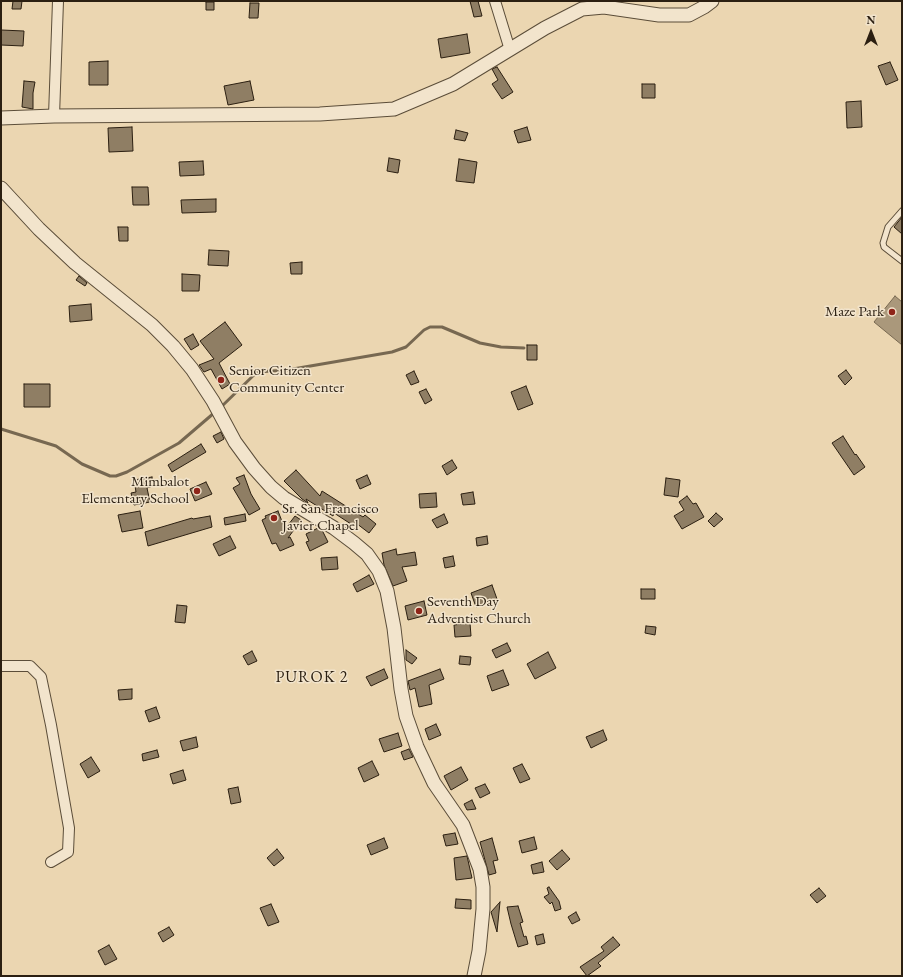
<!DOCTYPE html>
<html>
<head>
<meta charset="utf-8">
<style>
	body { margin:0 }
	#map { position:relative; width:903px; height:977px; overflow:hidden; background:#ebd6b1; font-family:"EB Garamond",serif }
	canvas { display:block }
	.frame { position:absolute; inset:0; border:2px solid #2b1f11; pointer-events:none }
	.north { position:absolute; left:851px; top:12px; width:40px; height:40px; -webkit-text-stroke:3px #f2e4cc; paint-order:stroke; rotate:0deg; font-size:11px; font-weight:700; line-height:16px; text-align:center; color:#2b1f11 }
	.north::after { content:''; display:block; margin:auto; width:14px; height:18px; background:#2b1f11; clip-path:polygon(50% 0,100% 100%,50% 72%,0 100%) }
</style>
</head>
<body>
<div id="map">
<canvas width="903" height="977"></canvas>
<div class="frame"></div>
<div class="north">N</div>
</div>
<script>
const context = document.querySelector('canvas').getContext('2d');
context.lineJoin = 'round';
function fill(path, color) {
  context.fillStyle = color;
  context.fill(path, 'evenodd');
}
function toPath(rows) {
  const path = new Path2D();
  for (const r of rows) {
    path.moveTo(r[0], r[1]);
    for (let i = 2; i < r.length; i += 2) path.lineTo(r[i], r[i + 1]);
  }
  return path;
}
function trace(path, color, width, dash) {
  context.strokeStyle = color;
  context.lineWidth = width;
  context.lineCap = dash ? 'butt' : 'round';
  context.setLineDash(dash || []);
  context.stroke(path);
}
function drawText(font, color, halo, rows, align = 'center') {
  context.font = font + ' "EB Garamond",serif';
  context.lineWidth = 3;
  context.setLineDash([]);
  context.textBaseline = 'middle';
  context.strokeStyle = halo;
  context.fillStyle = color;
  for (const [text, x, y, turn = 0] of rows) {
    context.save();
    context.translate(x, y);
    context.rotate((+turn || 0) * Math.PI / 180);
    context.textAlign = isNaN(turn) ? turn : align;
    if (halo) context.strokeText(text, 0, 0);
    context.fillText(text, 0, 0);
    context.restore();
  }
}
const water = toPath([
	[895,296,902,302,902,345,874,322,895,296]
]);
fill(water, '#aa987b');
trace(water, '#776851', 1);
trace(toPath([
	[220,408,257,372,287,370,392,352,406,347,424,330,430,327,442,327,480,343,501,347,524,348],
	[1,429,56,446,82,464,110,476,116,476,127,472,179,443,214,413]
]), '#776851', 3);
const building = toPath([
	[13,1,22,1,21,9,12,9,13,1],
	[470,1,478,1,482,16,474,17,470,1],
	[206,2,214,2,214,10,206,10,206,2],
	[250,3,259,3,258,18,249,18,250,3],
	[1,30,24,31,23,46,1,45,1,30],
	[467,34,470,53,441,58,438,39,467,34],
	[108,61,108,85,89,85,89,62,108,61],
	[890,62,898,80,886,85,878,66,890,62],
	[497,67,513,92,502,99,492,84,498,80,492,69,497,67],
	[24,81,35,82,33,93,33,109,22,107,24,81],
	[250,81,254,100,228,105,224,86,250,81],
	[642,84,655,84,655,98,642,98,642,84],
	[861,101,862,127,847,128,846,102,861,101],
	[132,127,133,151,109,152,108,128,132,127],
	[527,127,531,140,518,143,514,131,527,127],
	[456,130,468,133,465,141,454,139,456,130],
	[389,158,400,160,398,173,387,171,389,158],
	[459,159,477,162,474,183,456,181,459,159],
	[203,161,204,175,180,176,179,162,203,161],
	[132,187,148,187,149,205,133,205,132,187],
	[216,199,216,212,182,213,181,200,216,199],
	[902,217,902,234,894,227,902,217],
	[118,227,128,227,128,241,119,241,118,227],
	[209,250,229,251,228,266,208,265,209,250],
	[302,262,302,274,291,274,290,263,302,262],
	[182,274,200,275,199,291,182,291,182,274],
	[79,276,87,283,85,286,76,280,79,276],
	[91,304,92,320,70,322,69,306,91,304],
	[225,322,242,345,219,363,230,384,222,389,211,369,204,372,199,365,214,359,200,341,225,322],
	[193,334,199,345,191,350,184,339,193,334],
	[527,345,537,345,537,360,527,360,527,345],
	[846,370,852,378,845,385,838,376,846,370],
	[414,371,419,382,411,385,406,375,414,371],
	[24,384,50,384,50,407,24,407,24,384],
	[526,386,533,404,518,410,511,392,526,386],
	[426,389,432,400,425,404,419,392,426,389],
	[221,432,224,439,217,443,213,436,221,432],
	[843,436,855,455,856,454,865,467,854,475,832,443,843,436],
	[201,444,206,452,172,472,168,465,201,444],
	[452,460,457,468,447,475,442,466,452,460],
	[296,470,320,496,322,491,363,517,365,515,376,524,369,533,356,523,354,526,334,513,333,516,306,499,308,503,302,499,284,481,296,470],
	[244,475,251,494,260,509,249,515,233,488,240,484,236,478,244,475],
	[367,475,371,484,360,489,356,480,367,475],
	[152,477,153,486,147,488,150,502,134,505,131,493,136,492,134,480,152,477],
	[666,478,680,480,678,497,664,495,666,478],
	[206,482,212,494,195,501,190,489,206,482],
	[473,492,475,504,463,505,461,494,473,492],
	[436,493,437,507,420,508,419,494,436,493],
	[687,496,693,504,696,503,704,517,682,529,674,516,684,510,679,502,687,496],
	[140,511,143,528,122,532,118,515,140,511],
	[278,511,285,529,295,516,301,520,288,538,290,537,294,545,280,551,276,543,272,544,262,520,266,518,265,516,278,511],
	[716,513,723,519,714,527,708,521,716,513],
	[245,514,246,521,225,525,224,518,245,514],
	[444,514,448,523,437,528,432,520,444,514],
	[210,516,212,527,148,546,145,532,192,518,193,519,210,516],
	[318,528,322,530,328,542,310,551,306,542,309,541,306,534,318,528],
	[230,536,236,548,219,556,213,544,230,536],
	[487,536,488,544,477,546,476,538,487,536],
	[396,549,397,555,415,552,417,565,402,567,407,581,393,586,384,565,382,553,396,549],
	[453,556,455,566,445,568,443,558,453,556],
	[337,557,338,569,322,570,321,558,337,557],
	[369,575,374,584,357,592,353,584,369,575],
	[492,585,497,599,476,607,471,593,492,585],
	[641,589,655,589,655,599,641,599,641,589],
	[424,601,427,615,408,620,405,606,424,601],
	[177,605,187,606,185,623,175,622,177,605],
	[470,623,471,636,455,637,454,625,470,623],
	[646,626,656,627,655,635,645,633,646,626],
	[507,643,511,651,496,658,492,650,507,643],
	[406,650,417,658,412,664,406,660,406,650],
	[252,651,257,661,248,665,243,656,252,651],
	[548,652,556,668,535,679,527,664,548,652],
	[460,656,471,657,470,665,459,664,460,656],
	[384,669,388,678,371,686,366,677,384,669],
	[440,669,444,679,429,685,432,704,419,707,415,688,410,690,408,681,440,669],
	[503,670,509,685,492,691,487,676,503,670],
	[132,689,132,699,119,700,118,690,132,689],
	[156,707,160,718,149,722,145,711,156,707],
	[436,724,441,735,429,740,425,729,436,724],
	[603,730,607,740,591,748,586,737,603,730],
	[398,733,402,746,384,752,379,739,398,733],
	[196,737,198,747,183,751,180,741,196,737],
	[409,749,413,757,404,760,401,752,409,749],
	[157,750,159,757,143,761,142,754,157,750],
	[91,757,100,771,88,778,80,764,91,757],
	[372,761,379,775,364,782,358,768,372,761],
	[522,764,530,779,520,783,513,768,522,764],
	[461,767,468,780,451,790,444,776,461,767],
	[183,770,186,780,173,784,170,774,183,770],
	[485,784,490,793,480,798,475,788,485,784],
	[238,787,241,802,231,804,228,789,238,787],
	[472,800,476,809,467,810,464,804,472,800],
	[455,833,458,844,446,846,443,835,455,833],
	[534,837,537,849,522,853,519,841,534,837],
	[384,838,388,848,371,855,367,845,384,838],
	[492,838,498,860,493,861,496,873,489,875,480,842,492,838],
	[277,849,284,858,274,866,267,858,277,849],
	[562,850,570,859,557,870,549,861,562,850],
	[467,856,472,878,456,880,454,858,467,856],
	[542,862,544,872,533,874,531,865,542,862],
	[549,887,559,901,561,909,555,911,552,902,550,904,544,897,549,894,547,888,549,887],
	[819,888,826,896,817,903,810,895,819,888],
	[456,899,471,900,471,909,455,908,456,899],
	[500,902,497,932,491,912,500,902],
	[271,904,279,922,268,926,260,908,271,904],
	[518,906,523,922,520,923,524,937,526,936,528,944,518,947,511,924,507,907,518,906],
	[576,912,580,920,572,924,568,917,576,912],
	[169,927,174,935,163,942,158,933,169,927],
	[543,934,545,943,537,945,535,936,543,934],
	[613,937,620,945,598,963,601,966,587,976,580,967,604,951,601,947,613,937],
	[109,945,117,959,105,965,98,951,109,945]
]);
fill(building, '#8f7e64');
trace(building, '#2b1f11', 1);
const service = toPath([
	[902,211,888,227,883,243,884,247,902,261]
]);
const minor = toPath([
	[495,1,510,50],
	[54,116,58,1],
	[1,666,30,666,41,677,51,725,69,828,68,852,51,862]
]);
const tertiary = toPath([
	[1,118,54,116,320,114,394,109,453,84,545,28,582,9,604,7,659,15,689,15,704,7,712,1],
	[1,188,39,229,75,263,152,325,173,346,192,369,213,401,235,442,254,468,271,487,284,498,334,528,354,543,367,554,379,571,387,591,394,628,401,689,406,716,417,747,434,783,463,825,480,869,483,887,483,909,479,951,474,976]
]);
trace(service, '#5b4d39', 7);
trace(minor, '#5b4d39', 12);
trace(tertiary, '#5b4d39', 15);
trace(service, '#f2e4cc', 5);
trace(minor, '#f2e4cc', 10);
trace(tertiary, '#f2e4cc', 13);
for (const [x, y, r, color] of [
	[892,312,4,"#8f2418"],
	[221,380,4,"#8f2418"],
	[197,491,4,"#8f2418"],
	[274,518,4,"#8f2418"],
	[419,611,4,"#8f2418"]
]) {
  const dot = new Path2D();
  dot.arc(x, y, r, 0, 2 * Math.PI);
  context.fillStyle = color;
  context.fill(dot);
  trace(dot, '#f2e4cc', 1.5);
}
drawText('15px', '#2b1f11', '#f2e4cc', [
	["Maze Park",884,312,"right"],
	["Senior Citizen",229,371],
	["Community Center",229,388],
	["Mimbalot",189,482,"right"],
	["Elementary School",189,499,"right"],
	["Sr. San Francisco",282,509],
	["Javier Chapel",282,526],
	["Seventh Day",427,602],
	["Adventist Church",427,619]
], 'left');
context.letterSpacing = '1px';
drawText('16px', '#2b1f11', '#f2e4cc', [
	["PUROK 2",312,678]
]);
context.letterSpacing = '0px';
</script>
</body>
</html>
